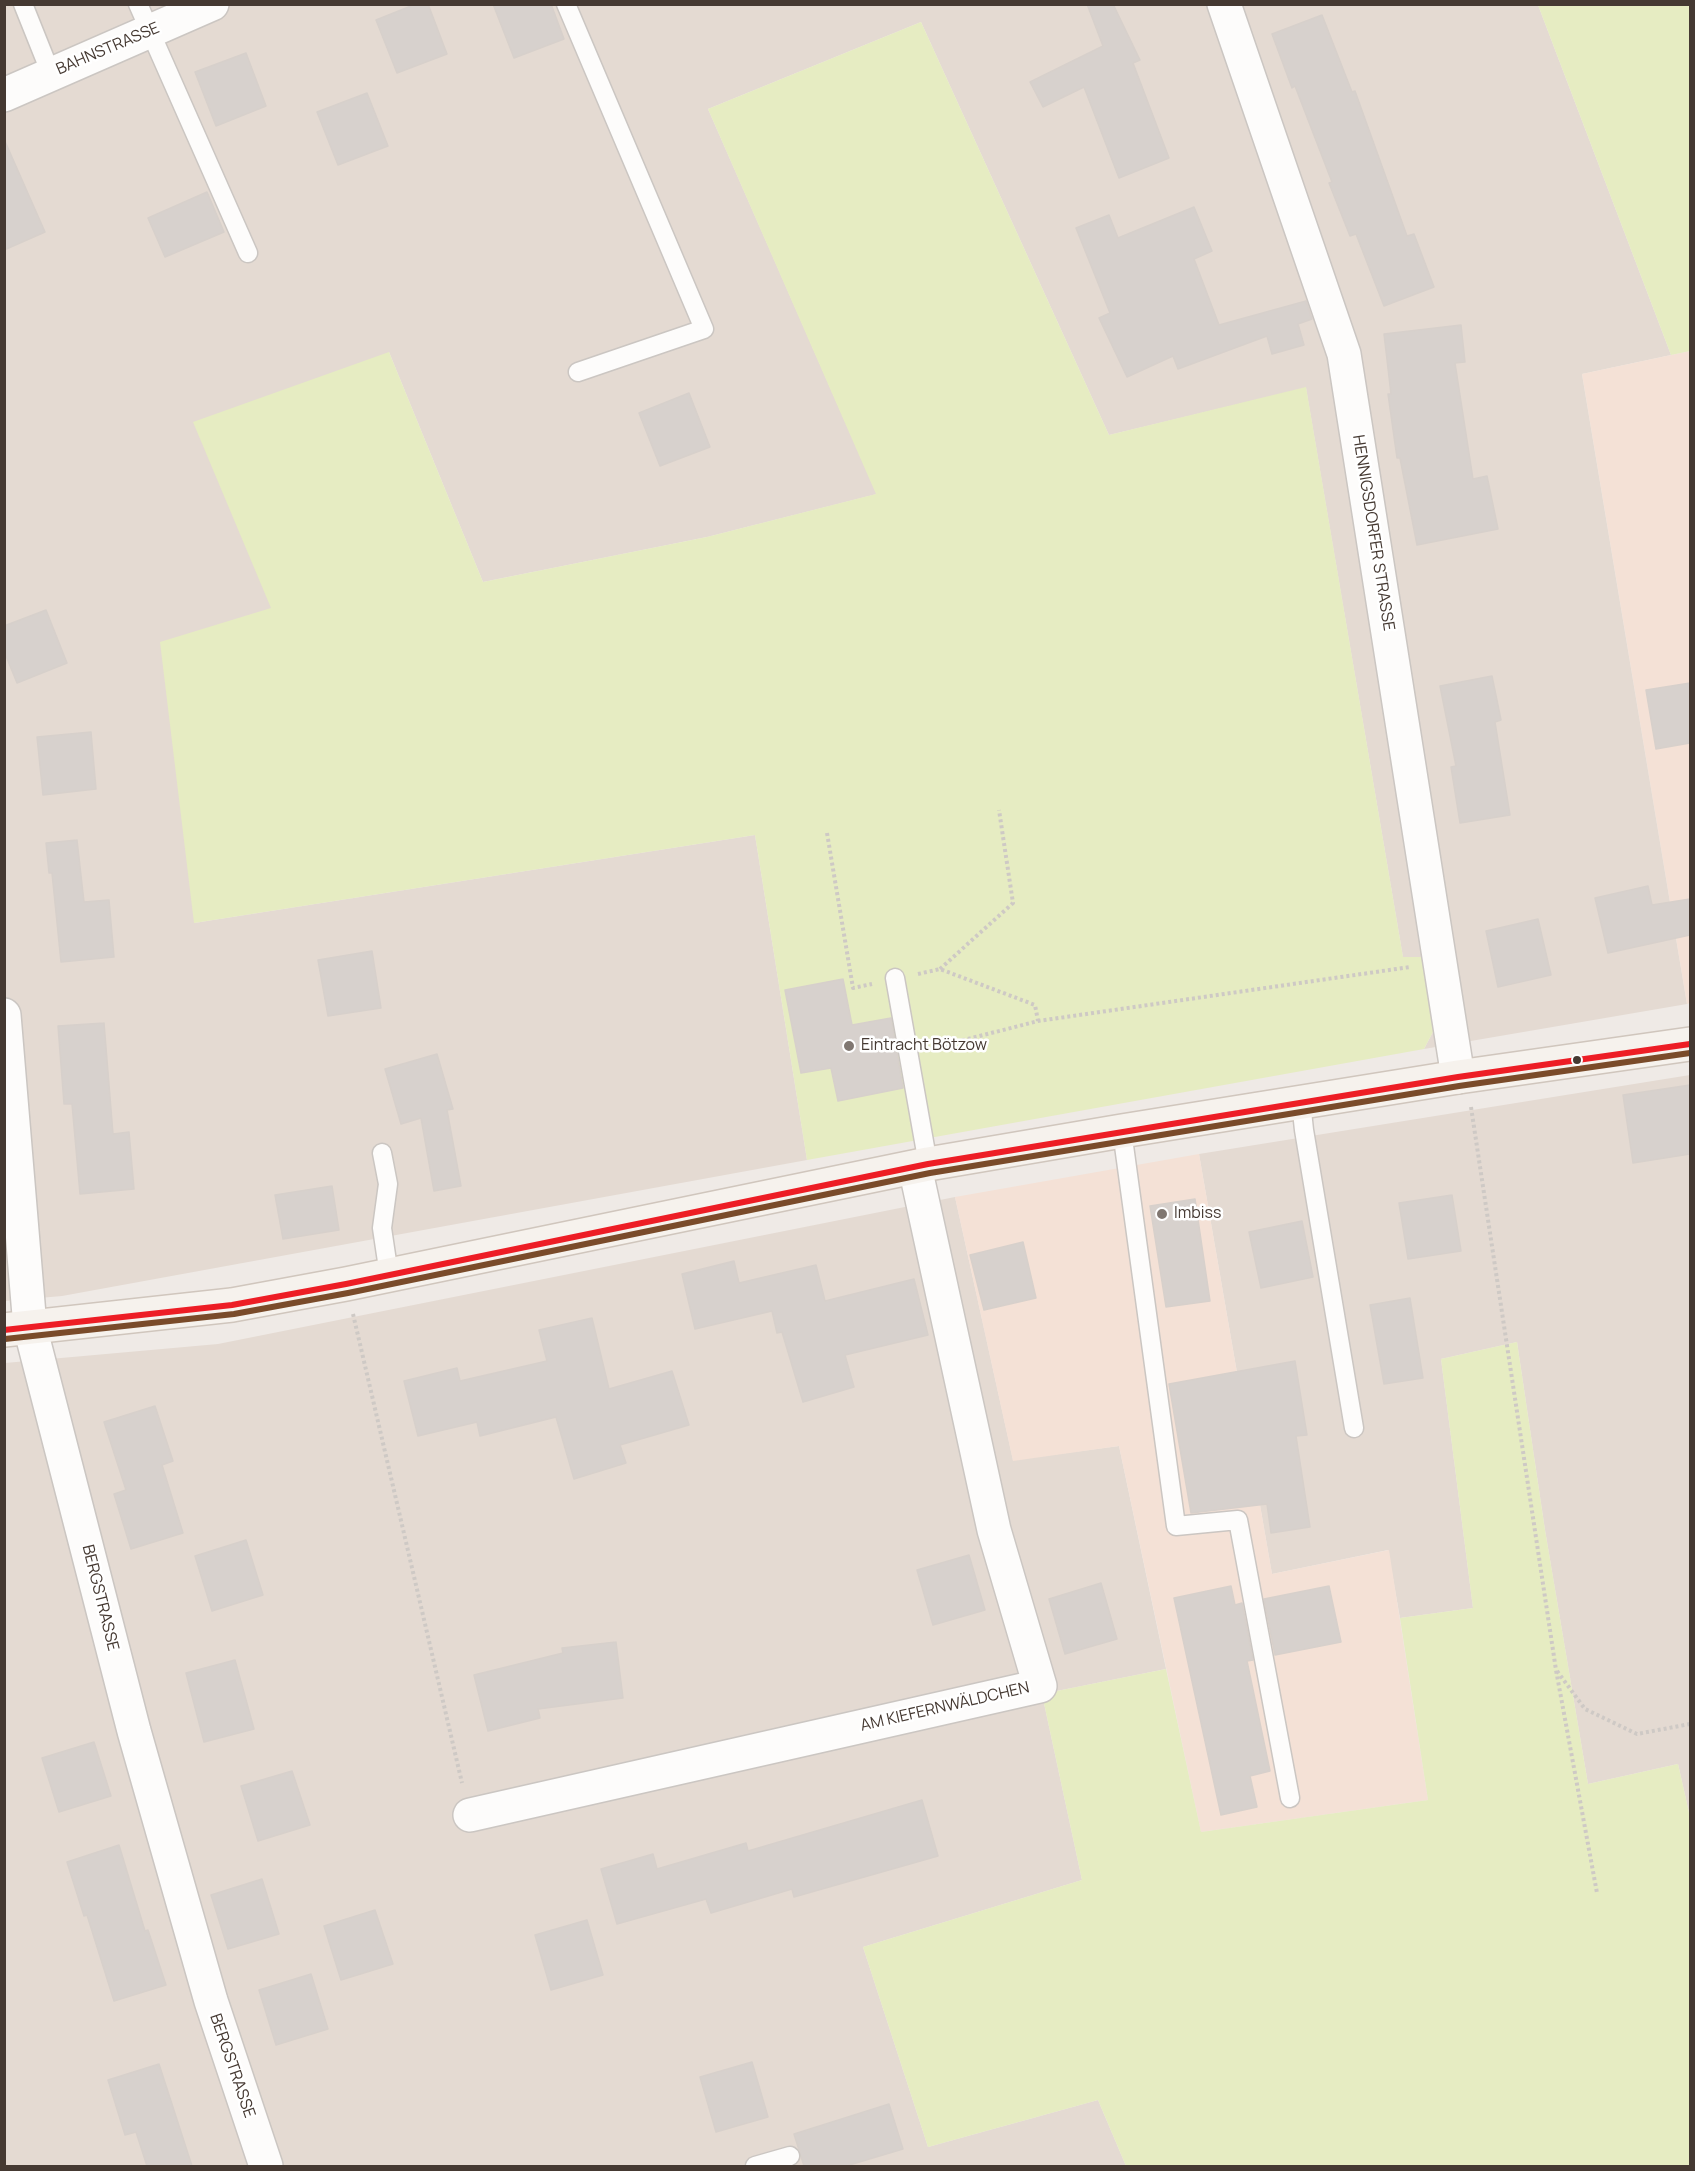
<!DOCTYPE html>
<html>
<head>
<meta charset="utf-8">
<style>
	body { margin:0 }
	#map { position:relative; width:1695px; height:2171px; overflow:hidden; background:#efeae6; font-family:Manrope,sans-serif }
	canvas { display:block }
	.frame { position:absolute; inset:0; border:6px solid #453932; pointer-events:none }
</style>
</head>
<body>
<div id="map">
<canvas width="1695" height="2171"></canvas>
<div class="frame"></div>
</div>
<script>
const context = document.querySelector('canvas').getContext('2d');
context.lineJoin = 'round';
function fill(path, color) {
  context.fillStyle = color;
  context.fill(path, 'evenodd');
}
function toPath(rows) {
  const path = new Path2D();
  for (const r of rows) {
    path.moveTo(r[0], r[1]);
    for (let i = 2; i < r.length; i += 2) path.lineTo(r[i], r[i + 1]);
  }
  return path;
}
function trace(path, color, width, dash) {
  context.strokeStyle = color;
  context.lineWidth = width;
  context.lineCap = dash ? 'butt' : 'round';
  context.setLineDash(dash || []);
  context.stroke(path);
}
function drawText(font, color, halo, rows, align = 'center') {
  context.font = font + ' Manrope,sans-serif';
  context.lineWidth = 5;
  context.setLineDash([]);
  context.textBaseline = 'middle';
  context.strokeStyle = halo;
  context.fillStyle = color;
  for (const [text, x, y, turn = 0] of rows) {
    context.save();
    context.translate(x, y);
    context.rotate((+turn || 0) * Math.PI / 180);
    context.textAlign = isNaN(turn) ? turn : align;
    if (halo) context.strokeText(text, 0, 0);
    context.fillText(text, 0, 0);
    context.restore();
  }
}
fill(toPath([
	[5,5,1538,5,1671,355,1582,374,1687,1004,1424,1049,1434,1030,1422,957,1403,957,1306,388,1109,435,921,22,708,109,877,494,707,537,483,582,389,352,271,609,194,923,755,835,807,1160,62,1296,5,1301],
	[1690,1075,1690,1817,1678,1764,1588,1784,1545,1530,1517,1342,1441,1359,1473,1608,1400,1618,1388,1550,1272,1574,1199,1154],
	[955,1197,1013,1460,1119,1446,1166,1669,1042,1694,1082,1880,863,1947,928,2147,1098,2100,1126,2166,5,2166,5,1363,218,1344]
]), '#e4dad2');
fill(toPath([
	[1690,351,1690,1003,1687,1004,1582,374],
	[1199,1154,1272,1574,1389,1550,1428,1800,1201,1832,1119,1446,1013,1461,955,1197]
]), '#f4e1d6');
fill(toPath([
	[1538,5,1690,5,1690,351,1671,355],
	[921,22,1109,435,1306,387,1403,957,1422,957,1434,1030,1424,1049,807,1160,755,835,194,923,160,642,271,608,193,422,389,352,483,582,707,537,876,494,708,109],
	[1517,1342,1545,1530,1588,1784,1678,1764,1690,1817,1690,2166,1126,2166,1098,2100,928,2147,863,1947,1082,1880,1042,1694,1166,1669,1201,1832,1428,1800,1400,1618,1473,1608,1441,1359]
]), '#e6ecc2');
const building = toPath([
	[416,4,428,4,447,54,397,73,376,20,416,4],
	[493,4,551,4,564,39,514,58,493,4],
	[1087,4,1113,4,1140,60,1133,63,1169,158,1119,178,1084,87,1043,107,1030,82,1103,46,1087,4],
	[1322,15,1352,92,1355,91,1407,236,1414,234,1434,287,1384,306,1356,234,1350,236,1329,183,1332,182,1295,86,1292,88,1272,34,1322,15],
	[246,53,266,106,216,126,195,72,246,53],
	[367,93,388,146,338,165,317,112,367,93],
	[4,139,45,232,4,250,4,139],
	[207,192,224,232,165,257,148,218,207,192],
	[1194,207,1212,251,1194,259,1219,325,1306,301,1312,319,1298,324,1304,345,1272,354,1267,336,1178,369,1173,356,1127,377,1099,318,1110,313,1076,228,1109,215,1118,238,1194,207],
	[1461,325,1465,362,1455,363,1473,479,1487,476,1498,529,1417,545,1400,458,1397,458,1388,394,1391,394,1384,334,1461,325],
	[689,393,710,447,660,466,639,413,689,393],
	[46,610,67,663,17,683,4,651,4,626,46,610],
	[1492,676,1501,720,1495,722,1510,815,1460,823,1451,767,1456,766,1440,686,1492,676],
	[1690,683,1690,743,1656,749,1646,690,1690,683],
	[91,732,96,789,43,795,37,737,91,732],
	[77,840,84,902,109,900,114,957,61,962,52,873,49,873,46,843,77,840],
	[1648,886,1652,905,1690,899,1690,935,1608,953,1595,898,1648,886],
	[1538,919,1551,975,1498,987,1486,931,1538,919],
	[372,951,381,1008,328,1016,318,960,372,951],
	[843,979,852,1025,891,1018,903,1088,838,1101,831,1068,801,1073,785,990,843,979],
	[104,1023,113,1134,129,1132,134,1189,80,1194,72,1104,64,1104,58,1026,104,1023],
	[437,1054,453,1109,447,1110,461,1186,434,1191,421,1118,401,1124,385,1069,437,1054],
	[1690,1085,1690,1154,1633,1163,1623,1095,1690,1085],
	[332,1186,339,1230,283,1239,275,1195,332,1186],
	[1452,1195,1461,1251,1408,1259,1399,1203,1452,1195],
	[1195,1199,1210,1301,1166,1307,1150,1206,1195,1199],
	[1302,1221,1313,1277,1261,1288,1249,1232,1302,1221],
	[1023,1242,1036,1298,984,1310,970,1255,1023,1242],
	[734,1261,739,1283,816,1265,825,1301,914,1279,928,1335,845,1355,854,1387,803,1402,782,1332,777,1333,772,1311,695,1329,682,1274,734,1261],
	[1410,1298,1423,1378,1384,1384,1370,1305,1410,1298],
	[592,1318,609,1389,672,1371,689,1425,620,1445,626,1463,574,1479,556,1417,480,1436,477,1422,418,1436,404,1381,457,1368,460,1381,547,1361,539,1330,592,1318],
	[1295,1361,1307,1435,1296,1436,1310,1527,1271,1533,1267,1504,1191,1513,1169,1384,1295,1361],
	[155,1406,173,1461,162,1465,183,1533,131,1549,114,1494,126,1490,104,1422,155,1406],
	[246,1540,263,1595,212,1611,195,1556,246,1540],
	[969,1555,985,1610,933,1625,917,1570,969,1555],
	[1101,1583,1117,1639,1065,1654,1049,1599,1101,1583],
	[1231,1586,1235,1605,1242,1603,1253,1660,1247,1661,1270,1771,1250,1776,1257,1807,1221,1815,1174,1598,1231,1586],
	[1329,1586,1341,1642,1275,1655,1264,1599,1329,1586],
	[616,1642,623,1698,538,1709,540,1718,488,1731,474,1675,563,1653,562,1648,616,1642],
	[235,1660,254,1729,204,1742,186,1673,235,1660],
	[94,1742,111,1796,59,1812,42,1758,94,1742],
	[292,1771,310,1825,258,1841,241,1786,292,1771],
	[922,1800,938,1856,794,1897,792,1889,711,1913,706,1899,617,1924,601,1869,653,1854,657,1869,746,1843,748,1851,922,1800],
	[119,1845,145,1931,148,1930,166,1985,114,2001,87,1915,84,1916,67,1862,119,1845],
	[262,1879,279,1934,228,1949,211,1895,262,1879],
	[375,1910,393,1964,341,1980,324,1926,375,1910],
	[587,1920,603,1975,551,1990,535,1935,587,1920],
	[311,1974,328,2029,276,2045,259,1990,311,1974],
	[752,2062,768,2117,716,2132,700,2077,752,2062],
	[159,2064,192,2166,147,2166,136,2132,125,2135,108,2080,159,2064],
	[889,2104,903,2149,846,2166,804,2166,794,2134,889,2104]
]);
fill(building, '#d7d1cd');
trace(building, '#d7d0cb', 1.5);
const lane = toPath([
	[23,4,51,74],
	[138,4,248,253],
	[566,4,704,329,578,372],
	[895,978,928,1164],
	[1301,1102,1304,1130,1354,1428],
	[1122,1131,1176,1526,1238,1520,1290,1798],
	[382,1153,388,1184,382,1228,389,1275],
	[755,2166,790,2156]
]);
const street = toPath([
	[1224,4,1344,354,1458,1077],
	[4,95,212,4],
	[4,1015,30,1327,134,1731,211,2001,266,2166],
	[470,1815,1040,1686,994,1530,915,1167]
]);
const secondary = toPath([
	[4,1330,232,1305,346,1284,928,1164,1122,1131,1458,1077,1690,1044]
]);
trace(lane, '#cbc6c2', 21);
trace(street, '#cbc6c2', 36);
trace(secondary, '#d0c6bd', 36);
trace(toPath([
	[827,833,853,988,872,984],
	[940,969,1013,903,999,810],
	[918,974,940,969,1035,1005,1038,1021],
	[933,1048,1038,1021,1410,967],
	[1471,1107,1556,1670,1597,1893],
	[353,1314,462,1783],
	[1557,1671,1585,1709,1637,1734,1690,1724]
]), '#cec9c5', 4, [3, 3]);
trace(lane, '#fdfcfb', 18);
trace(street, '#fdfcfb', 33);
trace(secondary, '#f6f2ed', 33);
trace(toPath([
	[4,1330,232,1305,346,1284,928,1164,1458,1077,1690,1044]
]), '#ed1d25', 6);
trace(toPath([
	[5,1339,234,1314,348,1293,930,1173,1459,1086,1690,1053]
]), '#7a4b2a', 6);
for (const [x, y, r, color] of [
	[849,1046,6,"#807771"],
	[1577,1060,5,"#453932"],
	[1162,1214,6,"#807771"]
]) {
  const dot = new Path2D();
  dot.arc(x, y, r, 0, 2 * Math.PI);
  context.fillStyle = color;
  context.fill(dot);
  trace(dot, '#fff', 2);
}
drawText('16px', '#453932', '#fff', [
	["BAHNSTRASSE",108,49,-23],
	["HENNIGSDORFER STRASSE",1373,533,81],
	["BERGSTRASSE",100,1598,76],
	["AM KIEFERNWÄLDCHEN",945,1707,-13],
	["BERGSTRASSE",232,2066,71]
]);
drawText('16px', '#453932', '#fff', [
	["Eintracht Bötzow",861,1046],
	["Imbiss",1174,1214]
], 'left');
</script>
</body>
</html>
